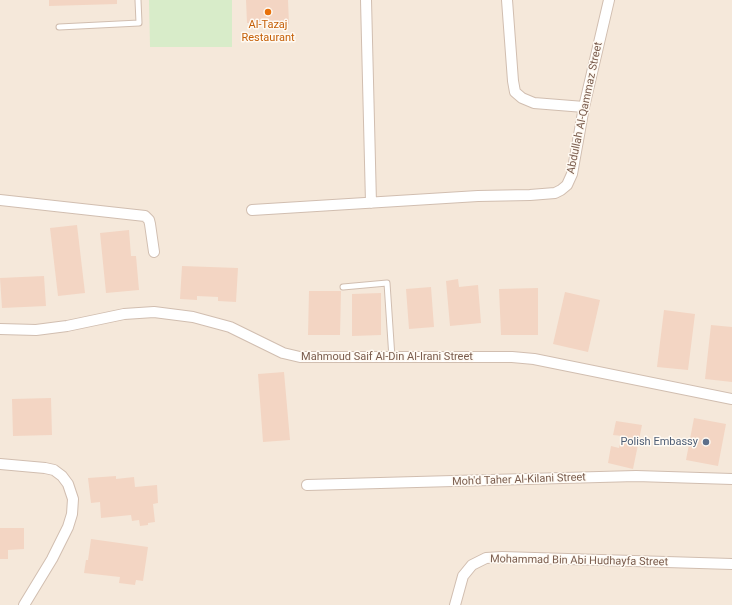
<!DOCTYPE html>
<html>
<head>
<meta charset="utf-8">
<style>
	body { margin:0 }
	canvas { display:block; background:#fdf6ec }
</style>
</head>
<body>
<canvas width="732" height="605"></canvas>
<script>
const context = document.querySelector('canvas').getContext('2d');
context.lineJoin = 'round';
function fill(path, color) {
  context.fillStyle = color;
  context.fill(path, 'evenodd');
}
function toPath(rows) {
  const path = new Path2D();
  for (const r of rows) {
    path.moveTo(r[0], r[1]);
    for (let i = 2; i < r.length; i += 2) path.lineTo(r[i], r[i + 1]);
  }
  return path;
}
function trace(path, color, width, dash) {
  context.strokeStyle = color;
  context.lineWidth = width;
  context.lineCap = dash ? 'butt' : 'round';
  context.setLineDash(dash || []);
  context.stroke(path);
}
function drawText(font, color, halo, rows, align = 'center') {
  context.font = font + ' Roboto,sans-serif';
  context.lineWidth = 3;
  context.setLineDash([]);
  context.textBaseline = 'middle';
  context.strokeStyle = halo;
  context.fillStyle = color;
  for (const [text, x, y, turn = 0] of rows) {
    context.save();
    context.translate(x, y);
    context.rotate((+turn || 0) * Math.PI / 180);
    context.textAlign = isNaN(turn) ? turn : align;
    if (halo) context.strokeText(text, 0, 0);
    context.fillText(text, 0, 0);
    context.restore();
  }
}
fill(toPath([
	[0,0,732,0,732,605,0,605]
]), '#f5e8da');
fill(toPath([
	[149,0,232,0,232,47,150,47]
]), '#d8ecc9');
fill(toPath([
	[49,0,117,0,117,4,49,6],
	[246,0,288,0,289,24,247,23],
	[77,225,85,293,58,296,50,228],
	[129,230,131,256,136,256,139,290,106,293,100,233],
	[182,266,238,268,236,302,218,301,218,297,197,296,197,300,180,299],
	[44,276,46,306,2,308,0,278],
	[458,279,459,287,478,285,481,323,450,326,446,281],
	[431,287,434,327,409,329,406,289],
	[538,288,538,335,501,335,499,289],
	[309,291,341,291,340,335,308,335],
	[565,292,600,300,588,352,553,344],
	[381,293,381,335,352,336,352,294],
	[664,310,695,314,688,370,657,367],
	[711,325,732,327,732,382,705,379],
	[284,372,290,440,263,442,258,374],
	[51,398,52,435,13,436,12,399],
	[694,418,726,424,718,466,686,460],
	[616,421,642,425,633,469,608,463,611,446,619,448,622,436,613,435],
	[116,476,116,479,134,477,135,487,157,485,158,503,153,504,155,522,148,523,148,525,140,526,139,520,132,521,131,515,101,518,100,502,91,503,88,478],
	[0,528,24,528,24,549,8,550,8,559,0,559],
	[91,539,148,547,143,581,136,580,135,585,119,583,120,577,84,573,86,560,88,560]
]), '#f3d5c3');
const lane = toPath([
	[59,27,139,23,138,0],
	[343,287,387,283,392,358]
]);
const street = toPath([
	[366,0,371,203],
	[507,0,513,81,515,92,522,98,534,103,584,107],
	[0,200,145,216,149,220,150,224,154,252],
	[252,210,478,196,530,195,555,193,561,190,567,185,572,174,584,107,609,0],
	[0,329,36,330,67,326,124,314,154,312,193,317,230,327,283,353,300,357,512,357,534,359,732,399],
	[0,464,45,468,54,470,62,476,68,484,73,499,72,514,68,527,52,559,24,605],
	[307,485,636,476,732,479],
	[455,605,463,576,472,565,486,558,502,557,732,564]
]);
trace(lane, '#d1beb0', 7);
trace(street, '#d1beb0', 12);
trace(lane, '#fff', 5);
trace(street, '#fff', 10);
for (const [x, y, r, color] of [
	[268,12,4,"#e8710a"],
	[706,442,4,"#5c6f8a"]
]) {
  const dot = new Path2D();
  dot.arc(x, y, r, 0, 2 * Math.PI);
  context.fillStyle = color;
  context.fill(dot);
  trace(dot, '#fffaf3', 1.5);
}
drawText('11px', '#c56008', '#fffaf3', [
	["Al-Tazaj",268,25],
	["Restaurant",268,38]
]);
drawText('11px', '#7a5c4d', '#fffaf3', [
	["Abdullah Al-Qammaz Street",585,108,-78],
	["Mahmoud Saif Al-Din Al-Irani Street",387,357],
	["Moh'd Taher Al-Kilani Street",519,480,-2],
	["Mohammad Bin Abi Hudhayfa Street",579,561,1]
]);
drawText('11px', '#4e5e75', '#fffaf3', [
	["Polish Embassy",698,442]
], 'right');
</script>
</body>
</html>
